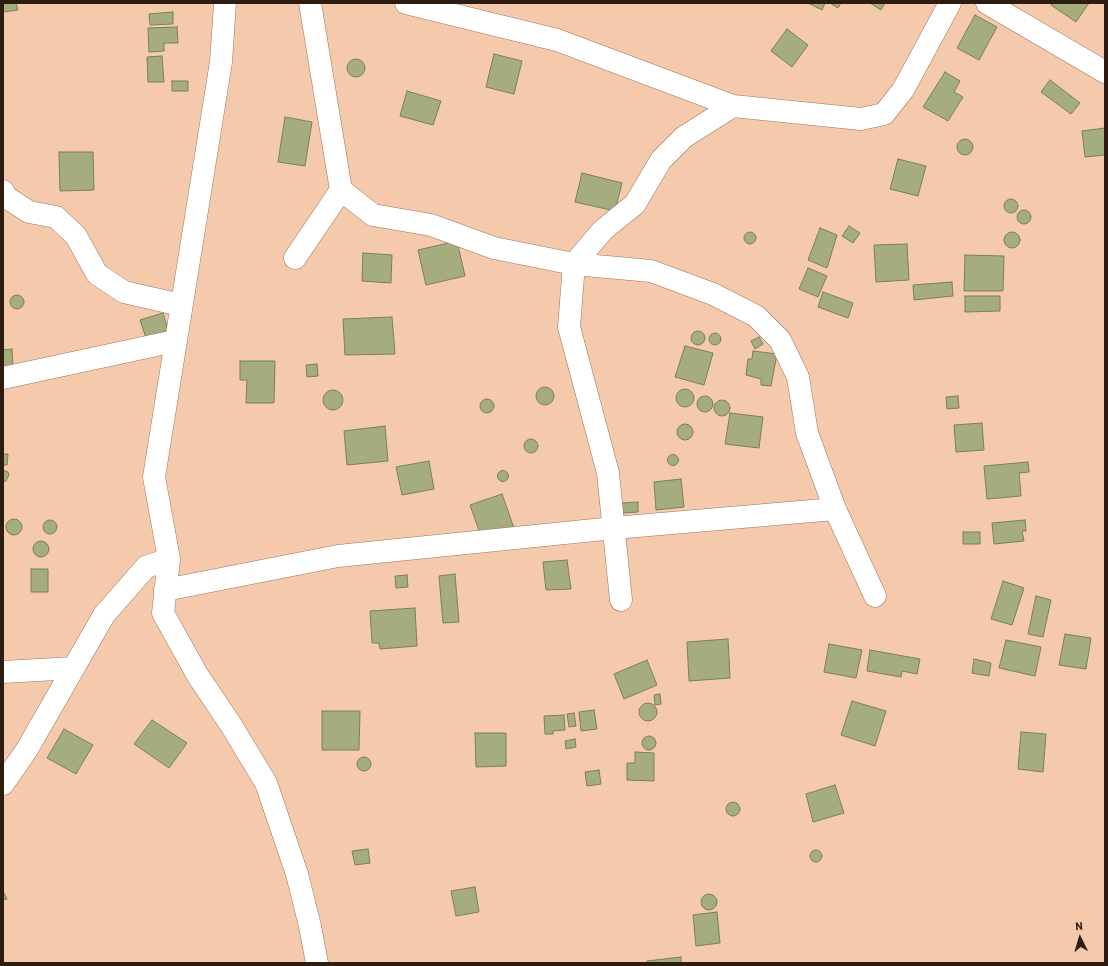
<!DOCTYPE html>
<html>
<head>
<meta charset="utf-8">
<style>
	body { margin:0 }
	#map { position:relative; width:1108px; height:966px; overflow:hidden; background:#f5c9ab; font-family:Barlow,sans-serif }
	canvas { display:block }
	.frame { position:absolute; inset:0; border:4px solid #2c1c11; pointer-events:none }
	.north { position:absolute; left:1060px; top:918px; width:40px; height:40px; -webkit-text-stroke:3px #f5c9ab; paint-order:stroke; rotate:355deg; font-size:11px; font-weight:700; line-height:16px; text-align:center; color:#2c1c11 }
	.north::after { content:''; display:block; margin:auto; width:14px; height:18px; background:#2c1c11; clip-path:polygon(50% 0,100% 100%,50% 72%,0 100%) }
</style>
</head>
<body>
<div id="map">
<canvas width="1108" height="966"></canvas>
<div class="frame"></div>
<div class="north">N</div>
</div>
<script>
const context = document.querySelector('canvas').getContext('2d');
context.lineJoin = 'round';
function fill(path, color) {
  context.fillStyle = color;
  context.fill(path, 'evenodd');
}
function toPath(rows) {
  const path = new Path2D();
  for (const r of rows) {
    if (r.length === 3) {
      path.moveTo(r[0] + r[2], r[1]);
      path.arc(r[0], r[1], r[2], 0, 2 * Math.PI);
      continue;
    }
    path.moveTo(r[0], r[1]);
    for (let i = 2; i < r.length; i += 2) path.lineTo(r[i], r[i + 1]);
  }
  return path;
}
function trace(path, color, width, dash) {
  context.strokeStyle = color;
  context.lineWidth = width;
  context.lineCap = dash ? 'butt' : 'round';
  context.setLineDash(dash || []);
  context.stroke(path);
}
const building = toPath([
	[3,3,16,3,18,10,3,12,3,3],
	[808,3,825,3,822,10,808,3],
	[830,3,841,3,838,8,830,3],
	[870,3,885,3,881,10,870,3],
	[1052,3,1089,3,1076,22,1051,5,1052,3],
	[173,12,173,24,150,25,149,14,173,12],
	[975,15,997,27,979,60,957,48,975,15],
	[177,27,178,43,164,43,164,51,149,52,148,28,177,27],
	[787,29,808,45,792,67,771,51,787,29],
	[494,54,522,61,514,94,486,87,494,54],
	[162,56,164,82,148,82,147,57,162,56],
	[356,68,9],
	[945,72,960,81,954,92,963,97,948,121,923,107,945,72],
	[1050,80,1080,103,1071,114,1041,92,1050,80],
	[172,81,188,81,188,91,172,91,172,81],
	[407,91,441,101,433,125,400,116,407,91],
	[285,117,312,122,305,166,278,162,285,117],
	[1105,128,1105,155,1085,157,1082,131,1105,128],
	[965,147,8],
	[59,152,93,152,94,190,60,191,59,152],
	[898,159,926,166,918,196,890,189,898,159],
	[582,173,622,183,615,211,575,202,582,173],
	[1011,206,7],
	[1024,217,7],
	[849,226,860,233,853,243,842,236,849,226],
	[820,228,837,235,827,268,808,260,820,228],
	[750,238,6],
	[1012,240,8],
	[457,241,465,276,426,285,418,250,457,241],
	[907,244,909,280,876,282,874,245,907,244],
	[363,253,392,255,391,283,362,281,363,253],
	[965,255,1004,256,1003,291,964,291,965,255],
	[808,268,827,276,818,297,799,289,808,268],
	[952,282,953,296,914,300,913,285,952,282],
	[823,292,853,303,848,318,818,307,823,292],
	[17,302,7],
	[965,296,1000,296,1000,311,965,312,965,296],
	[163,313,168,330,146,338,140,320,163,313],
	[392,317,395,354,345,355,343,319,392,317],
	[698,338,7],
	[715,339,6],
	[759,337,763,344,755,349,751,341,759,337],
	[685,346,713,353,704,385,675,377,685,346],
	[12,349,13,366,3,367,3,350,12,349],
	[753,351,777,354,771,386,761,385,761,379,746,375,748,359,752,359,753,351],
	[240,361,275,361,274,403,246,403,247,380,240,380,240,361],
	[317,364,318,376,307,377,306,365,317,364],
	[545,396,9],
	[685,398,9],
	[333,400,10],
	[958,396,959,408,947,409,946,397,958,396],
	[705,404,8],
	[487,406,7],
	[722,408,8],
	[730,413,763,417,759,448,725,444,730,413],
	[982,423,984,450,956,452,954,425,982,423],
	[685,432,8],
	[385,426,388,461,347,465,344,431,385,426],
	[531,446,7],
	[3,454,8,454,7,465,3,465,3,454],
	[673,460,5.5],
	[429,461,434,489,402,495,396,467,429,461],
	[1028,462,1029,472,1019,473,1021,496,987,499,984,466,1028,462],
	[3,470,8,472,9,475,6,481,3,482,3,470],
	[503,476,5.5],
	[681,479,684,507,656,510,654,482,681,479],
	[502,494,514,528,482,539,470,505,502,494],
	[638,502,638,512,623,513,622,503,638,502],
	[14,527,8],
	[1025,520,1026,531,1022,531,1024,541,994,544,992,523,1025,520],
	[50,527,7],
	[963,532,980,532,980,544,963,544,963,532],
	[41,549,8],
	[567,560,571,589,546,590,543,562,567,560],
	[31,569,48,569,48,592,31,592,31,569],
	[455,574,459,622,443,623,439,576,455,574],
	[407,575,408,587,396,588,395,576,407,575],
	[1003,581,1024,588,1012,625,991,619,1003,581],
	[1036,596,1051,600,1043,637,1028,634,1036,596],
	[415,608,417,646,380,649,379,643,372,643,370,611,415,608],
	[1065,634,1091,638,1086,669,1059,665,1065,634],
	[728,639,730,678,689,681,687,642,728,639],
	[1006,640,1041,647,1035,676,999,668,1006,640],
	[829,644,862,650,856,678,824,672,829,644],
	[870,650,920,659,917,674,902,671,901,677,867,671,870,650],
	[974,659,991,663,989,676,972,673,974,659],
	[647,660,657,685,624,699,614,674,647,660],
	[660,694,661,704,655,705,654,695,660,694],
	[852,701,886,711,875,746,841,735,852,701],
	[648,712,9],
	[594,710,597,729,581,731,579,712,594,710],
	[322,711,360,711,359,750,322,750,322,711],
	[574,713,576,726,569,727,567,714,574,713],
	[564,715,565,730,553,731,553,734,545,734,544,716,564,715],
	[152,720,187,743,169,768,134,744,152,720],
	[64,729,93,745,76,774,47,758,64,729],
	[1021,732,1046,734,1043,772,1018,769,1021,732],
	[475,733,506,733,506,766,476,767,475,733],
	[649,743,7],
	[575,739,576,747,566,749,565,741,575,739],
	[635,752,654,753,654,781,627,780,627,763,635,763,635,752],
	[364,764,7],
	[599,770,601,784,587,786,585,772,599,770],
	[835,785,844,813,813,822,806,794,835,785],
	[733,809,7],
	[368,849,370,863,355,865,352,851,368,849],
	[816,856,6],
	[475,887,479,912,456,916,451,891,475,887],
	[3,891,7,899,3,900,3,891],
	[709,902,8],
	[717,912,720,943,696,946,693,915,717,912],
	[681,957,681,963,647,963,647,961,681,957]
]);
fill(building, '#a5ad7f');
trace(building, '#798154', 1);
const minor = toPath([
	[225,3,221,62,154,477,169,559,163,613,198,676,231,725,266,783,297,874,310,926,317,963],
	[406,3,557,40,733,106],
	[987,3,1105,72],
	[341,190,373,215,431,225,494,248,574,264,651,271,713,294,756,316,780,340,798,377,807,433,835,509,875,596],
	[3,191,6,197,29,212,56,217,76,236,97,274,124,292,181,305],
	[295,258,341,190,310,3],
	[3,378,175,341],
	[165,590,338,556,614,528,835,509],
	[621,600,608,473,569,327,574,264,603,230,635,204,661,160,684,137,733,106,861,119,884,114,903,90,950,3],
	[3,672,74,668],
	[3,784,26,751,104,615,146,567,169,559]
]);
trace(minor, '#9d7559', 23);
trace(minor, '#fff', 22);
</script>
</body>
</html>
